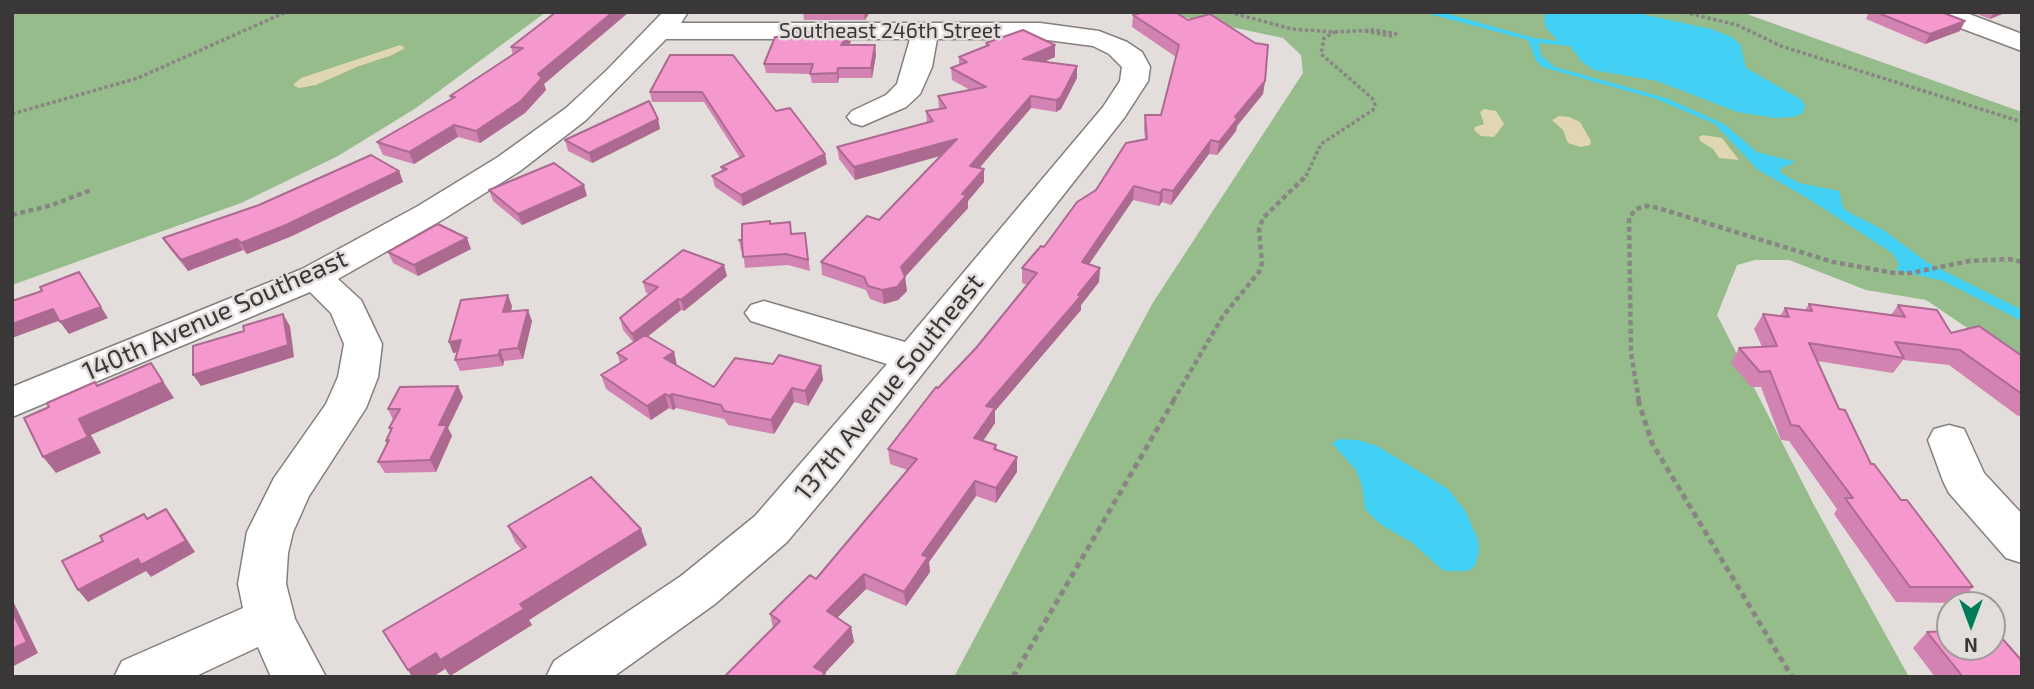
<!DOCTYPE html>
<html>
<head>
<meta charset="utf-8">
<style>
	body { margin:0 }
	#map { position:relative; width:2034px; height:689px; overflow:hidden; background:#e3dedc; font-family:"Exo 2",sans-serif }
	canvas { display:block }
	.frame { position:absolute; inset:0; border:14px solid #393737; pointer-events:none }
	.north { position:absolute; left:1936px; top:591px; width:70px; height:70px; box-sizing:border-box; background:#e3dedc; border:2px solid #9f9b9a; border-radius:50%; rotate:180deg; font-size:19px; font-weight:700; line-height:28px; text-align:center; color:#393737 }
	.north::after { content:''; display:block; margin:auto; width:24px; height:32px; background:#007b59; clip-path:polygon(50% 0,100% 100%,50% 72%,0 100%) }
</style>
</head>
<body>
<div id="map">
<canvas width="2034" height="689"></canvas>
<div class="frame"></div>
<div class="north">N</div>
</div>
<script>
const context = document.querySelector('canvas').getContext('2d');
context.lineJoin = 'round';
function fill(path, color) {
  context.fillStyle = color;
  context.fill(path, 'evenodd');
}
function toPath(rows) {
  const path = new Path2D();
  for (const r of rows) {
    path.moveTo(r[0], r[1]);
    for (let i = 2; i < r.length; i += 2) path.lineTo(r[i], r[i + 1]);
  }
  return path;
}
function trace(path, color, width, dash) {
  context.strokeStyle = color;
  context.lineWidth = width;
  context.lineCap = dash ? 'butt' : 'round';
  context.setLineDash(dash || []);
  context.stroke(path);
}
function drawText(font, color, halo, rows, align = 'center') {
  context.font = font + ' "Exo 2",sans-serif';
  context.lineWidth = 5;
  context.setLineDash([]);
  context.textBaseline = 'middle';
  context.strokeStyle = halo;
  context.fillStyle = color;
  for (const [text, x, y, turn = 0] of rows) {
    context.save();
    context.translate(x, y);
    context.rotate((+turn || 0) * Math.PI / 180);
    context.textAlign = isNaN(turn) ? turn : align;
    if (halo) context.strokeText(text, 0, 0);
    context.fillText(text, 0, 0);
    context.restore();
  }
}
fill(toPath([
	[12,12,546,12,416,108,338,156,241,203,12,285],
	[1160,12,1741,12,2022,112,2022,365,1926,300,1866,290,1789,260,1755,260,1737,265,1717,315,1815,507,1909,677,954,677,1152,304,1303,73,1301,55,1283,38]
]), '#95bc8a');
fill(toPath([
	[400,45,405,48,390,56,359,66,316,85,299,88,293,85,301,78],
	[1484,109,1496,111,1504,124,1494,137,1481,136,1474,130,1475,127,1484,124,1480,112],
	[1559,116,1569,117,1580,122,1591,141,1590,145,1581,147,1568,143,1563,130,1552,120],
	[1703,135,1722,138,1739,160,1719,158,1713,149,1700,141,1699,137]
]), '#e0d6b1');
fill(toPath([
	[1422,12,1441,12,1534,38,1558,41,1546,28,1544,19,1546,12,1632,12,1711,29,1732,37,1740,44,1746,68,1802,100,1805,106,1803,113,1793,117,1775,118,1737,112,1657,81,1593,70,1581,61,1570,46,1539,43,1541,55,1555,67,1666,98,1724,124,1757,152,1796,162,1781,168,1781,173,1799,183,1839,191,1843,208,1852,214,1882,229,1928,263,2022,310,2022,321,1943,281,1896,270,1899,264,1892,253,1812,201,1757,169,1715,124,1656,99,1542,67,1536,60,1528,40],
	[1339,439,1358,440,1377,446,1448,489,1466,512,1478,540,1479,551,1475,566,1468,571,1444,571,1411,542,1380,524,1365,509,1362,486,1356,470,1332,443]
]), '#42d0f5');
const minor = toPath([
	[663,12,688,12,681,23,1040,23,1099,31,1127,42,1142,52,1150,67,1148,81,1124,118,838,481,787,542,715,604,613,677,546,677,554,661,681,576,755,516,887,364,751,321,745,313,751,305,764,301,905,342,1103,107,1120,81,1122,67,1109,54,1093,46,1040,39,937,39,932,67,920,94,906,107,862,126,852,123,847,117,852,111,886,95,897,84,910,39,666,39,586,120,520,171,442,220,338,279,361,300,382,344,378,377,366,408,309,496,293,532,288,553,286,584,295,619,326,677,271,677,258,647,194,677,114,677,122,661,243,608,238,584,247,532,274,478,326,404,338,377,344,344,331,313,310,292,12,417,12,387,302,269,418,206,498,157,566,108,607,70,663,12],
	[1928,12,1964,12,2022,34,2022,51,1931,17,1928,12],
	[1949,425,1964,429,1984,473,2022,514,2022,563,2006,558,1949,493,1943,481,1928,440,1934,429,1949,425]
]);
trace(minor, '#837f7d', 3);
trace(toPath([
	[1229,12,1292,29,1335,32,1375,30,1396,34,1391,36,1365,31],
	[1684,12,1737,25,1781,46,2022,122],
	[12,114,138,78,286,12],
	[1306,176,1321,144,1373,110,1375,104,1372,98,1321,54,1324,38,1335,32]
]), '#888584', 3.5, [3.5, 2.5]);
trace(toPath([
	[12,215,52,205,91,190],
	[1173,401,1223,316,1259,272,1262,263,1259,230,1263,218,1307,175],
	[1639,401,1631,353,1629,218,1636,209,1646,206,1658,208,1833,262,1894,273,1911,273,1969,261,2009,259,2022,262]
]), '#888584', 4.5, [5, 3.5]);
trace(toPath([
	[1638,400,1652,443,1792,677],
	[1013,677,1174,400]
]), '#888584', 5, [6, 4.5]);
fill(minor, '#fff');
fill(toPath([
	[556,12,629,12,544,84,546,90,525,113,480,143,458,137,414,164,383,155,377,142,451,99,450,96,513,55,511,47],
	[803,12,870,12,865,20,804,20],
	[1869,12,1941,12,1960,31,1925,44,1866,19],
	[1972,12,2007,12,1990,19],
	[1133,15,1265,81,1263,94,1237,126,1236,131,1217,155,1209,154,1171,205,1162,202,1159,206,1133,200,1089,264,1100,268,1099,282,1081,305,1081,310,995,411,995,423,983,441,996,445,997,450,1017,472,996,503,976,496,929,562,930,572,906,606,866,589,837,618,851,627,854,642,825,673,826,677,726,677,726,675,773,628,770,614,816,579,907,470,890,464,888,449,938,388,976,348,1027,285,1022,283,1022,268,1044,247,1096,190,1145,140,1144,128,1145,115,1161,115,1176,57,1132,27],
	[851,42,848,45,876,55,872,78,839,78,838,83,812,83,810,74,766,73,764,64],
	[986,43,1055,57,1043,62,1077,78,1061,109,1056,112,1031,108,979,168,984,182,968,201,968,208,905,277,907,291,898,300,884,304,870,299,866,290,822,275,821,262,879,220,940,156,855,180,839,159,837,147,927,122,926,111,939,109,938,96,970,90,952,80,951,68,959,65,959,57,986,46],
	[670,55,776,111,827,164,743,206,715,187,712,176,722,172,721,167,740,158,704,102,652,102,650,92],
	[658,119,660,129,592,163,568,151,565,140],
	[399,171,403,182,292,236,247,254,243,250,188,271,170,249,163,238],
	[489,190,587,196,522,225,493,201],
	[770,224,792,234,805,233,810,271,788,265,745,268,743,252,741,251,739,240,742,240],
	[471,249,418,276,393,263,388,252],
	[727,276,684,311,681,310,648,336,674,352,677,366,714,387,773,364,821,366,823,380,808,406,794,402,774,434,728,425,724,419,676,408,673,410,669,408,651,420,606,389,601,375,620,363,617,353,633,342,623,330,620,318,650,294,646,293,643,282],
	[1809,304,1891,315,1898,305,1951,333,2022,356,2022,415,2018,416,1949,365,1903,360,1893,373,1817,361,1839,409,1871,464,1901,500,1973,587,1959,603,1896,602,1834,514,1837,509,1789,441,1781,440,1761,387,1751,387,1731,363,1739,348,1762,347,1754,329,1763,314,1780,316,1785,308,1805,310],
	[512,306,511,312,532,321,523,359,504,361,503,366,460,371,455,360,457,352,453,353],
	[458,386,463,397,448,428,452,436,436,472,385,473,378,462,387,444,386,441,391,431,389,428,393,420,388,409],
	[508,526,647,545,529,620,532,625,450,676,445,669,412,677,522,550,515,542],
	[1927,632,2022,677,1935,677,1913,648]
]), '#d383b1');
fill(toPath([
	[613,12,629,12,544,84,546,90,525,113,480,143,476,131,538,74],
	[864,12,870,12,865,20],
	[1994,12,2007,12,1990,19],
	[1965,21,1960,31,1925,44,1930,34],
	[850,32,851,42,842,55,841,45],
	[875,45,876,55,872,78,871,68],
	[1055,45,1055,57,1023,71,1023,59],
	[1077,66,1077,78,1061,109,1056,112,1056,100],
	[838,68,839,78,838,83,837,73],
	[1265,81,1263,94,1237,126,1236,131,1217,155,1219,142,1235,117],
	[1031,96,1031,108,970,179,970,166],
	[658,119,660,129,592,163,589,153],
	[454,125,458,137,414,164,409,152],
	[957,139,957,151,855,180,854,167],
	[1211,140,1209,154,1171,205,1173,191],
	[825,154,827,164,743,206,741,195],
	[984,169,984,182,968,201,968,208,902,280,901,267],
	[399,171,403,182,292,236,247,254,241,243],
	[584,185,587,196,522,225,518,214],
	[1134,186,1133,200,1081,276,1082,262],
	[1163,189,1162,202,1159,206,1160,193],
	[467,238,471,249,418,276,414,265],
	[237,239,243,250,188,271,181,260],
	[724,265,727,276,684,311,681,300],
	[1100,268,1099,282,1081,305,1081,310,995,411,995,423,975,453,974,438,986,406],
	[79,272,108,318,69,334,60,322],
	[905,277,907,291,898,300,884,304,882,290],
	[508,295,512,306,508,323,503,312],
	[678,299,681,310,636,346,632,334],
	[53,309,61,320,12,338,12,324],
	[528,310,532,321,523,359,518,348],
	[283,314,290,326,294,357,201,386,193,375],
	[461,340,466,351,453,353,449,342],
	[500,350,504,361,503,366,498,355],
	[674,352,677,366,664,358],
	[151,363,174,398,91,435,101,453,56,473,43,457,79,419],
	[821,366,823,380,808,406,805,391],
	[458,386,463,397,448,428,452,436,436,472,430,460,439,425],
	[792,388,794,402,774,434,771,420],
	[665,394,669,408,651,420,647,406],
	[672,394,676,408,673,410,669,396],
	[1017,457,1017,472,996,503,996,488],
	[975,481,976,496,929,562,930,572,906,606,904,592,922,555],
	[166,509,175,521,195,552,151,577,146,571,88,602,78,590],
	[641,529,647,545,529,620,532,625,450,676,440,660,520,604],
	[864,574,866,589,829,626,827,611],
	[12,600,14,603,38,653,12,667],
	[851,627,854,642,821,677,814,667],
	[436,653,445,669,433,677,412,677,408,670]
]), '#ac6a90');
const building = toPath([
	[556,12,613,12,538,74,542,78,521,101,476,131,454,125,409,152,377,142,455,97,450,96,523,48,511,47,556,12],
	[1143,12,1175,12,1188,20,1210,14,1255,43,1268,45,1265,81,1235,117,1238,118,1219,142,1211,140,1173,191,1163,189,1160,193,1134,186,1082,262,1100,268,1078,295,1081,296,986,406,995,408,974,438,996,445,994,449,1017,457,996,488,975,481,922,555,928,557,904,592,864,574,827,611,851,627,814,667,825,673,821,677,728,677,726,675,780,621,770,614,810,575,816,579,917,459,888,449,936,387,938,388,976,348,1037,273,1022,268,1041,246,1044,247,1077,202,1096,190,1126,143,1147,139,1145,115,1161,115,1179,45,1133,15,1143,12],
	[1876,12,1941,12,1965,21,1930,34,1876,12],
	[1023,30,1055,45,1023,59,1077,66,1061,97,1056,100,1031,96,970,166,984,169,962,194,967,195,901,267,905,277,897,287,882,290,868,286,864,277,821,262,867,216,879,220,957,139,854,167,837,147,933,121,926,111,946,108,938,96,986,87,951,68,967,62,959,57,989,45,986,43,1023,30],
	[788,32,850,32,841,45,875,45,871,68,838,68,837,73,810,74,813,64,764,64,775,37,784,37,788,32],
	[670,55,733,55,776,111,790,108,825,154,741,195,712,176,727,169,721,167,744,156,702,92,650,92,670,55],
	[649,101,658,119,589,153,565,140,649,101],
	[371,155,399,171,286,225,241,243,237,239,181,260,163,238,259,205,371,155],
	[554,163,584,185,518,214,489,190,554,163],
	[770,221,770,224,790,222,791,234,805,233,808,260,786,254,743,257,742,241,739,240,742,240,742,224,770,221],
	[438,224,467,238,414,265,388,252,438,224],
	[683,250,724,265,681,300,678,299,632,334,620,318,658,287,643,282,683,250],
	[79,272,101,307,60,322,53,309,12,324,12,301,42,291,40,287,79,272],
	[508,295,503,312,528,310,518,348,500,350,498,355,455,360,461,340,449,342,461,300,508,295],
	[1809,304,1905,317,1898,305,1937,310,1951,333,1979,326,2022,356,2022,394,1960,350,1895,342,1904,358,1809,343,1839,409,1845,410,1871,464,1874,464,1901,500,1907,500,1973,587,1910,587,1845,498,1853,498,1799,426,1791,425,1770,371,1760,372,1739,348,1777,346,1763,314,1789,317,1785,308,1812,311,1809,304],
	[283,314,288,345,193,375,193,346,244,331,243,326,283,314],
	[645,335,674,352,664,358,714,387,735,358,773,364,779,355,821,366,805,391,792,388,771,420,724,411,721,405,672,394,669,396,665,394,647,406,601,375,627,359,617,353,645,335],
	[151,363,163,382,79,419,88,437,43,457,24,418,49,407,47,403,95,382,97,386,151,363],
	[458,386,439,425,447,425,430,460,378,462,389,440,386,441,392,428,389,428,400,409,388,409,400,387,458,386],
	[591,477,641,529,520,604,524,609,440,660,436,653,408,670,383,631,526,547,508,526,591,477],
	[166,509,186,541,141,565,138,559,78,590,62,561,103,541,100,536,144,514,147,519,166,509],
	[12,611,27,642,12,649,12,611],
	[1992,628,1993,628,2022,661,2022,677,1963,677,1927,632,1950,631,1950,647,1992,647,1992,628]
]);
fill(building, '#f598ce');
trace(building, '#ac6a90', 2);
drawText('21px', '#393737', '#e3dedc', [
	["Southeast 246th Street",890,31]
]);
drawText('26px', '#393737', '#e3dedc', [
	["140th Avenue Southeast",215,315,-24],
	["137th Avenue Southeast",889,387,-51]
]);
</script>
</body>
</html>
